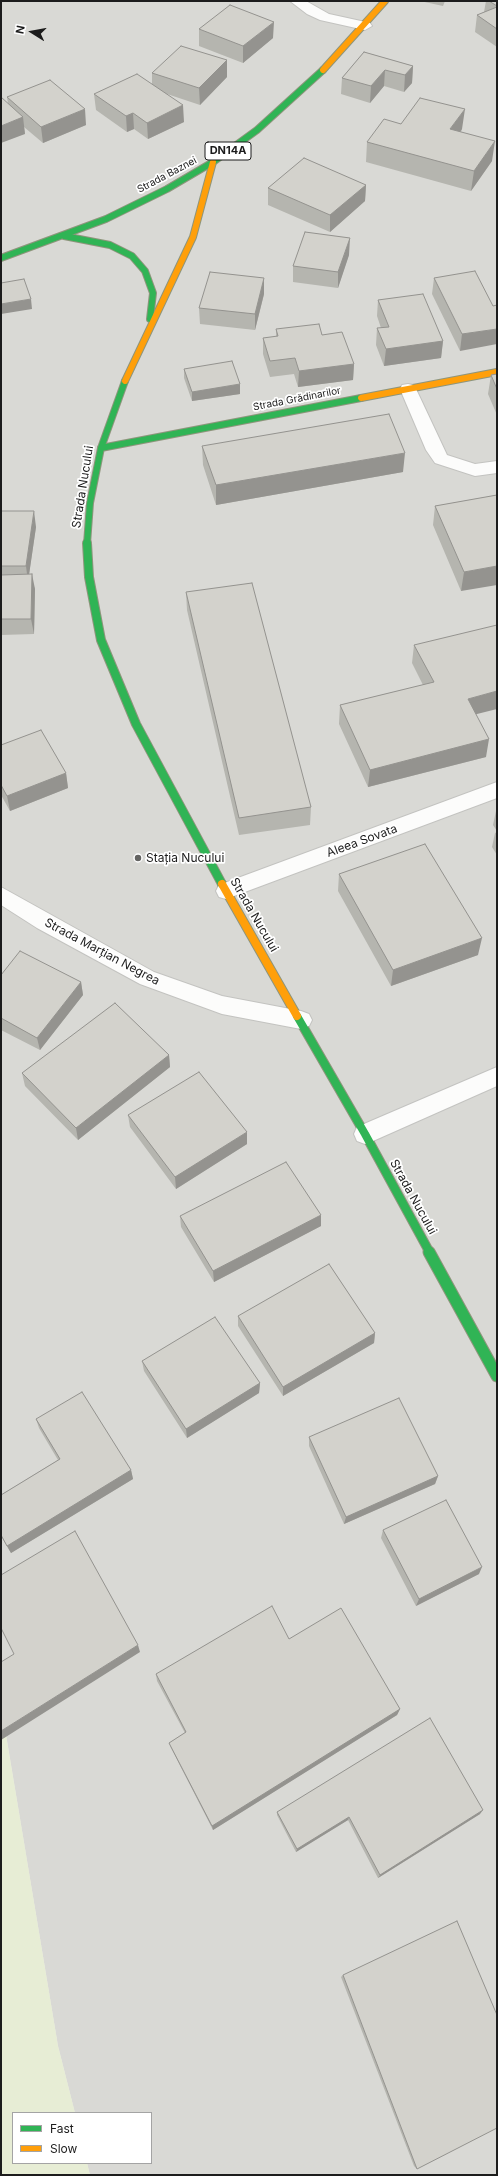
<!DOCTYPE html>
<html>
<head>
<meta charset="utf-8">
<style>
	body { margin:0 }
	#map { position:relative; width:498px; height:2176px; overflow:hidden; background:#eaeae4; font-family:Inter,sans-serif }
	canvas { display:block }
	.frame { position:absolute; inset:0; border:2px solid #1c1c1c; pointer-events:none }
	.legend { position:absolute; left:12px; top:2112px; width:140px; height:52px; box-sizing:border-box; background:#fff; border:1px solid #a4a4a4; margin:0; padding:5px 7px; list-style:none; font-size:12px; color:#1c1c1c }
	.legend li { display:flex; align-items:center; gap:8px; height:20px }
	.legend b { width:20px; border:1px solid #a4a4a4 }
	.north { position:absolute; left:12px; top:12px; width:40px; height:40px; -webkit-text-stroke:3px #fff; paint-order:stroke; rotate:281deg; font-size:11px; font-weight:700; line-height:16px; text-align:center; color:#1c1c1c }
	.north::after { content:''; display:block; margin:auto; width:14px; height:18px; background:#1c1c1c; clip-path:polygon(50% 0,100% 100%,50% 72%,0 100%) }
</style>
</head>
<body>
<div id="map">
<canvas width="498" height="2176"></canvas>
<div class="frame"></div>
<ul class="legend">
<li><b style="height:5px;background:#30b455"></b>Fast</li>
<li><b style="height:5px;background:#ff9f0a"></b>Slow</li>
</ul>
<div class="north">N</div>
</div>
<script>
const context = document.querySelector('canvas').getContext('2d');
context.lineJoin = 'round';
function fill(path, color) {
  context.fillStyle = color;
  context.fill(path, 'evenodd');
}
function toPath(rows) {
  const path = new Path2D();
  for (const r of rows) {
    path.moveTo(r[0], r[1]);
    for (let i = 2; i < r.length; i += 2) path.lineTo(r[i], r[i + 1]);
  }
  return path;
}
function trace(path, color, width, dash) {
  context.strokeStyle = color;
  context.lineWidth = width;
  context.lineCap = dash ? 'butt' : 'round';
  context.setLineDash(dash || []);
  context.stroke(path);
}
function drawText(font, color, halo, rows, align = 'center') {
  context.font = font + ' Inter,sans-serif';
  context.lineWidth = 3.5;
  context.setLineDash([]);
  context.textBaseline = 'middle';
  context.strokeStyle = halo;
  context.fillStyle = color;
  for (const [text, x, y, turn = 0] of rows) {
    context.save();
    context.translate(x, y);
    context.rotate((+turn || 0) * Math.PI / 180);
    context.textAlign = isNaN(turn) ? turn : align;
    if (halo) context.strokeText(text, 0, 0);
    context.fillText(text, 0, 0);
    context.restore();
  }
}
fill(toPath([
	[1,1,497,1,497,2175,90,2175,87,2163,151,2163,151,2113,75,2113,58,2046,1,1705]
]), '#d9d9d5');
fill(toPath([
	[1,1705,58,2046,75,2113,13,2113,13,2163,87,2163,90,2175,1,2175]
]), '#e7edd5');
const lane = toPath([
	[497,1067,497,1086,373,1141,365,1144,357,1141,354,1134,357,1127,497,1067]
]);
const street = toPath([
	[290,1,306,1,329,14,370,23,372,26,365,30,320,20,307,14,290,1],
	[408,384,414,385,416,389,447,455,475,464,497,461,497,473,475,476,435,463,426,450,400,389,402,385,408,384],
	[497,782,497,798,226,899,219,897,216,891,219,885,497,782],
	[1,887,154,972,222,996,301,1011,309,1014,312,1020,309,1026,301,1029,222,1014,140,984,37,928,1,905,1,887]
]);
const fastFar2 = toPath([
	[64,236,110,245,132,256,145,271,153,293,150,319],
	[1,258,106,219,167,189,213,162,257,130,323,70],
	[101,448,361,398],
	[87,544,90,503,101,448,125,381]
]);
const fastFar1 = toPath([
	[87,543,89,577,101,640,136,724,222,884],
	[297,1016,365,1134,430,1253]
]);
const fast = toPath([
	[429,1252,497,1376]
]);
const slowFar1 = toPath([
	[323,70,385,1],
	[125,381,193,237,213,162],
	[361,398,497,372]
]);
const slow = toPath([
	[222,884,297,1016]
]);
trace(lane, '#c3c3c0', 2);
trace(street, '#c3c3c0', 2);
trace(fastFar2, '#8e957c', 8);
trace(fastFar1, '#8e957c', 10);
trace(fast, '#8e957c', 13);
trace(slowFar1, '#8e957c', 8);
trace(slow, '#8e957c', 10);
fill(lane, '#fcfcfb');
fill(street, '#fcfcfb');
trace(fastFar2, '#30b455', 6);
trace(fastFar1, '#30b455', 8);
trace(fast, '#30b455', 11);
trace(slowFar1, '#ff9f0a', 6);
trace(slow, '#ff9f0a', 8);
fill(toPath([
	[420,1,445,1,443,6],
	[486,1,497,1,497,47,475,32,477,15,484,12],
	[199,29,273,38,243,63,199,46],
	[364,52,413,66,412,83,404,92,384,86,370,103,341,94,342,78],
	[152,73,227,77,200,105,167,94,184,122,148,139,134,129,127,132,96,110,94,94,152,85],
	[7,97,86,125,43,143,24,127,25,134,8,104],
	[401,124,462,129,461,132,492,161,471,191,366,162,367,142],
	[366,185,365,201,330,232,268,205,268,188],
	[349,255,338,288,293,282,293,266],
	[434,278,493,306,460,351,432,294],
	[264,294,255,330,200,324,199,308],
	[378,300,443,341,441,358,384,366,376,345,377,328,381,328,377,316],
	[276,329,322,335,354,364,353,380,298,387,294,374,270,377,263,354,263,338,276,337],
	[184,369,240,394,192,401,184,378],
	[497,374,497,415,488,394,491,375],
	[202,446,403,472,216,505,203,465],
	[497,495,461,591,433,525,435,506],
	[1,511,36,527,29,574,35,589,34,634,1,635],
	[186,592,311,807,310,825,239,835,187,610],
	[414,645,476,714,486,757,368,787,339,724,340,705,423,685,412,663],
	[1,745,66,773,68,788,10,811,1,795],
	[496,811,497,811,497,831,493,825],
	[497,832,497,855,492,847,495,833],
	[339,874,478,955,391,986,338,891],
	[1,975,81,982,83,995,40,1050,1,1030],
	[169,1055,170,1067,78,1140,25,1086,22,1073],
	[128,1115,247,1144,176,1189,130,1127],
	[321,1215,321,1226,214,1282,181,1227,180,1216],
	[238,1316,375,1333,374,1343,283,1396,238,1326],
	[142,1361,260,1383,259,1393,187,1438,144,1371],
	[36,1419,131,1470,133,1479,11,1553,1,1536,1,1495,58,1460,39,1428],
	[309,1437,438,1476,435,1484,344,1524,309,1446],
	[383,1530,479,1574,416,1606,381,1538],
	[289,1639,400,1709,397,1715,213,1830,171,1748,169,1743,185,1733,157,1681,156,1674],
	[277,1812,480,1814,378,1878,348,1820,296,1852,277,1815],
	[343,1975,417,2169,414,2166,341,1977]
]), '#b5b5af');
fill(toPath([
	[274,22,273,38,243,63,243,46],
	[227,60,227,77,200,105,199,88],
	[413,66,412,83,404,92,405,75],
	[385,70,384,86,370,103,371,86],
	[183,105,184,122,148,139,147,123],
	[85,109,86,125,43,143,41,127],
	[465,109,462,129,448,149,450,129],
	[133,113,134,129,127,132,126,116],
	[23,117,25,134,1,143,1,126],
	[495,141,492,161,471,191,474,171],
	[366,185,365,201,330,232,330,215],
	[350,238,349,255,338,288,338,272],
	[264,278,264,294,255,330,255,314],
	[31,299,32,309,1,314,1,304],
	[497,329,497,344,460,351,462,334],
	[443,341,441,358,384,366,386,349],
	[354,364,353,380,298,387,299,371],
	[240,384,240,394,192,401,192,392],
	[405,453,403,472,216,505,216,485],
	[34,511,36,527,28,582,26,566],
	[497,566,497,585,461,591,464,572],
	[32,574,35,589,34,634,31,619],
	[497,691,497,709,465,717,468,699],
	[489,739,486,757,368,787,370,770],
	[66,773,68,788,10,811,7,796],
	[482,938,478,955,391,986,393,970],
	[81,982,83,995,40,1050,37,1038],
	[169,1055,170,1067,78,1140,76,1128],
	[247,1132,247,1144,176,1189,175,1177],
	[321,1215,321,1226,214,1282,213,1271],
	[375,1333,374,1343,283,1396,283,1387],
	[260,1383,259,1393,187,1438,186,1429],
	[131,1470,133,1479,11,1553,7,1546],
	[438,1476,435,1484,344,1524,346,1517],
	[482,1567,479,1574,416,1606,419,1599],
	[138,1645,140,1652,1,1740,1,1731],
	[400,1709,397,1715,213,1830,212,1826],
	[483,1810,480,1814,378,1878,380,1875],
	[349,1817,348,1820,296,1852,297,1849]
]), '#94938f');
const building = toPath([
	[489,1,497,1,497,6,489,1],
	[230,5,274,22,243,46,199,29,230,5],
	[497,7,497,29,477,15,497,7],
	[181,46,227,60,199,88,152,73,181,46],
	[364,52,413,66,405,75,385,70,371,86,342,78,364,52],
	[137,74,183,105,147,123,133,113,126,116,94,94,137,74],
	[50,80,85,109,41,127,7,97,50,80],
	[1,97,23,117,1,126,1,97],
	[420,98,465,109,450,129,495,141,474,171,367,142,384,119,401,124,420,98],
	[304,158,366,185,330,215,268,188,304,158],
	[305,232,350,238,338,272,293,266,305,232],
	[475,271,493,306,497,305,497,329,462,334,434,278,475,271],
	[210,272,264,278,255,314,199,308,210,272],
	[24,279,31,299,1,304,1,283,24,279],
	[423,294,443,341,386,349,377,328,389,327,378,300,423,294],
	[319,324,322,335,342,332,354,364,299,371,295,358,270,361,263,338,278,336,276,329,319,324],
	[232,361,240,384,192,392,184,369,232,361],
	[497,374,497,389,491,375,497,374],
	[389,414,405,453,216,485,202,446,389,414],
	[497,495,497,566,464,572,435,506,497,495],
	[1,511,34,511,26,566,1,566,1,511],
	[32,574,31,619,1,619,1,575,32,574],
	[252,583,311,807,239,818,186,592,252,583],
	[497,625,497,691,468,699,489,739,370,770,340,705,434,682,414,645,497,625],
	[41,730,66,773,7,796,1,785,1,745,41,730],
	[425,844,482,938,393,970,339,874,425,844],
	[20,951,81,982,37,1038,1,1018,1,975,20,951],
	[115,1003,169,1055,76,1128,22,1073,115,1003],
	[199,1072,247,1132,175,1177,128,1115,199,1072],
	[286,1162,321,1215,213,1271,180,1216,286,1162],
	[329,1264,375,1333,283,1387,238,1316,329,1264],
	[215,1317,260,1383,186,1429,142,1361,215,1317],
	[82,1392,131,1470,7,1546,1,1535,1,1495,60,1459,36,1419,82,1392],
	[399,1398,438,1476,346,1517,309,1437,399,1398],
	[446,1500,482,1567,419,1599,383,1530,446,1500],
	[75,1531,138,1645,1,1731,1,1662,14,1654,1,1628,1,1575,75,1531],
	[272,1606,289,1639,341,1608,400,1709,212,1826,169,1743,186,1732,156,1674,272,1606],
	[430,1718,483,1810,380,1875,349,1817,297,1849,277,1812,430,1718],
	[457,1921,497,2015,497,2128,417,2169,343,1975,457,1921]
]);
fill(building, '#d3d2cc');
trace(building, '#94938f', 1);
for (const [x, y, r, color] of [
	[138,858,4,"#646462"]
]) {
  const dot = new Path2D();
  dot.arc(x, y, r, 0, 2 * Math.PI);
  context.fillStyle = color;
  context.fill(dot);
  trace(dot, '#fff', 1.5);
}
drawText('10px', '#1c1c1c', '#fff', [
	["Strada Baznei",167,175,-28],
	["Strada Grădinarilor",297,399,-11]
]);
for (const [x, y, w] of [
	[228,151,46]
]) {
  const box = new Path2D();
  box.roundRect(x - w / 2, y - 9, w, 18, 3);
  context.fillStyle = '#fff';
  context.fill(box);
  trace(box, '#1c1c1c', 1);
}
drawText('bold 11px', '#1c1c1c', null, [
	["DN14A",228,151]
]);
drawText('12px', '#1c1c1c', '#fff', [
	["Strada Nucului",83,487,-81],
	["Aleea Sovata",362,841,-20],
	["Strada Nucului",254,915,60],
	["Strada Marțian Negrea",102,952,28],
	["Strada Nucului",413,1197,61]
]);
drawText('12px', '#1c1c1c', '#fff', [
	["Stația Nucului",146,858]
], 'left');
</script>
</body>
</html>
